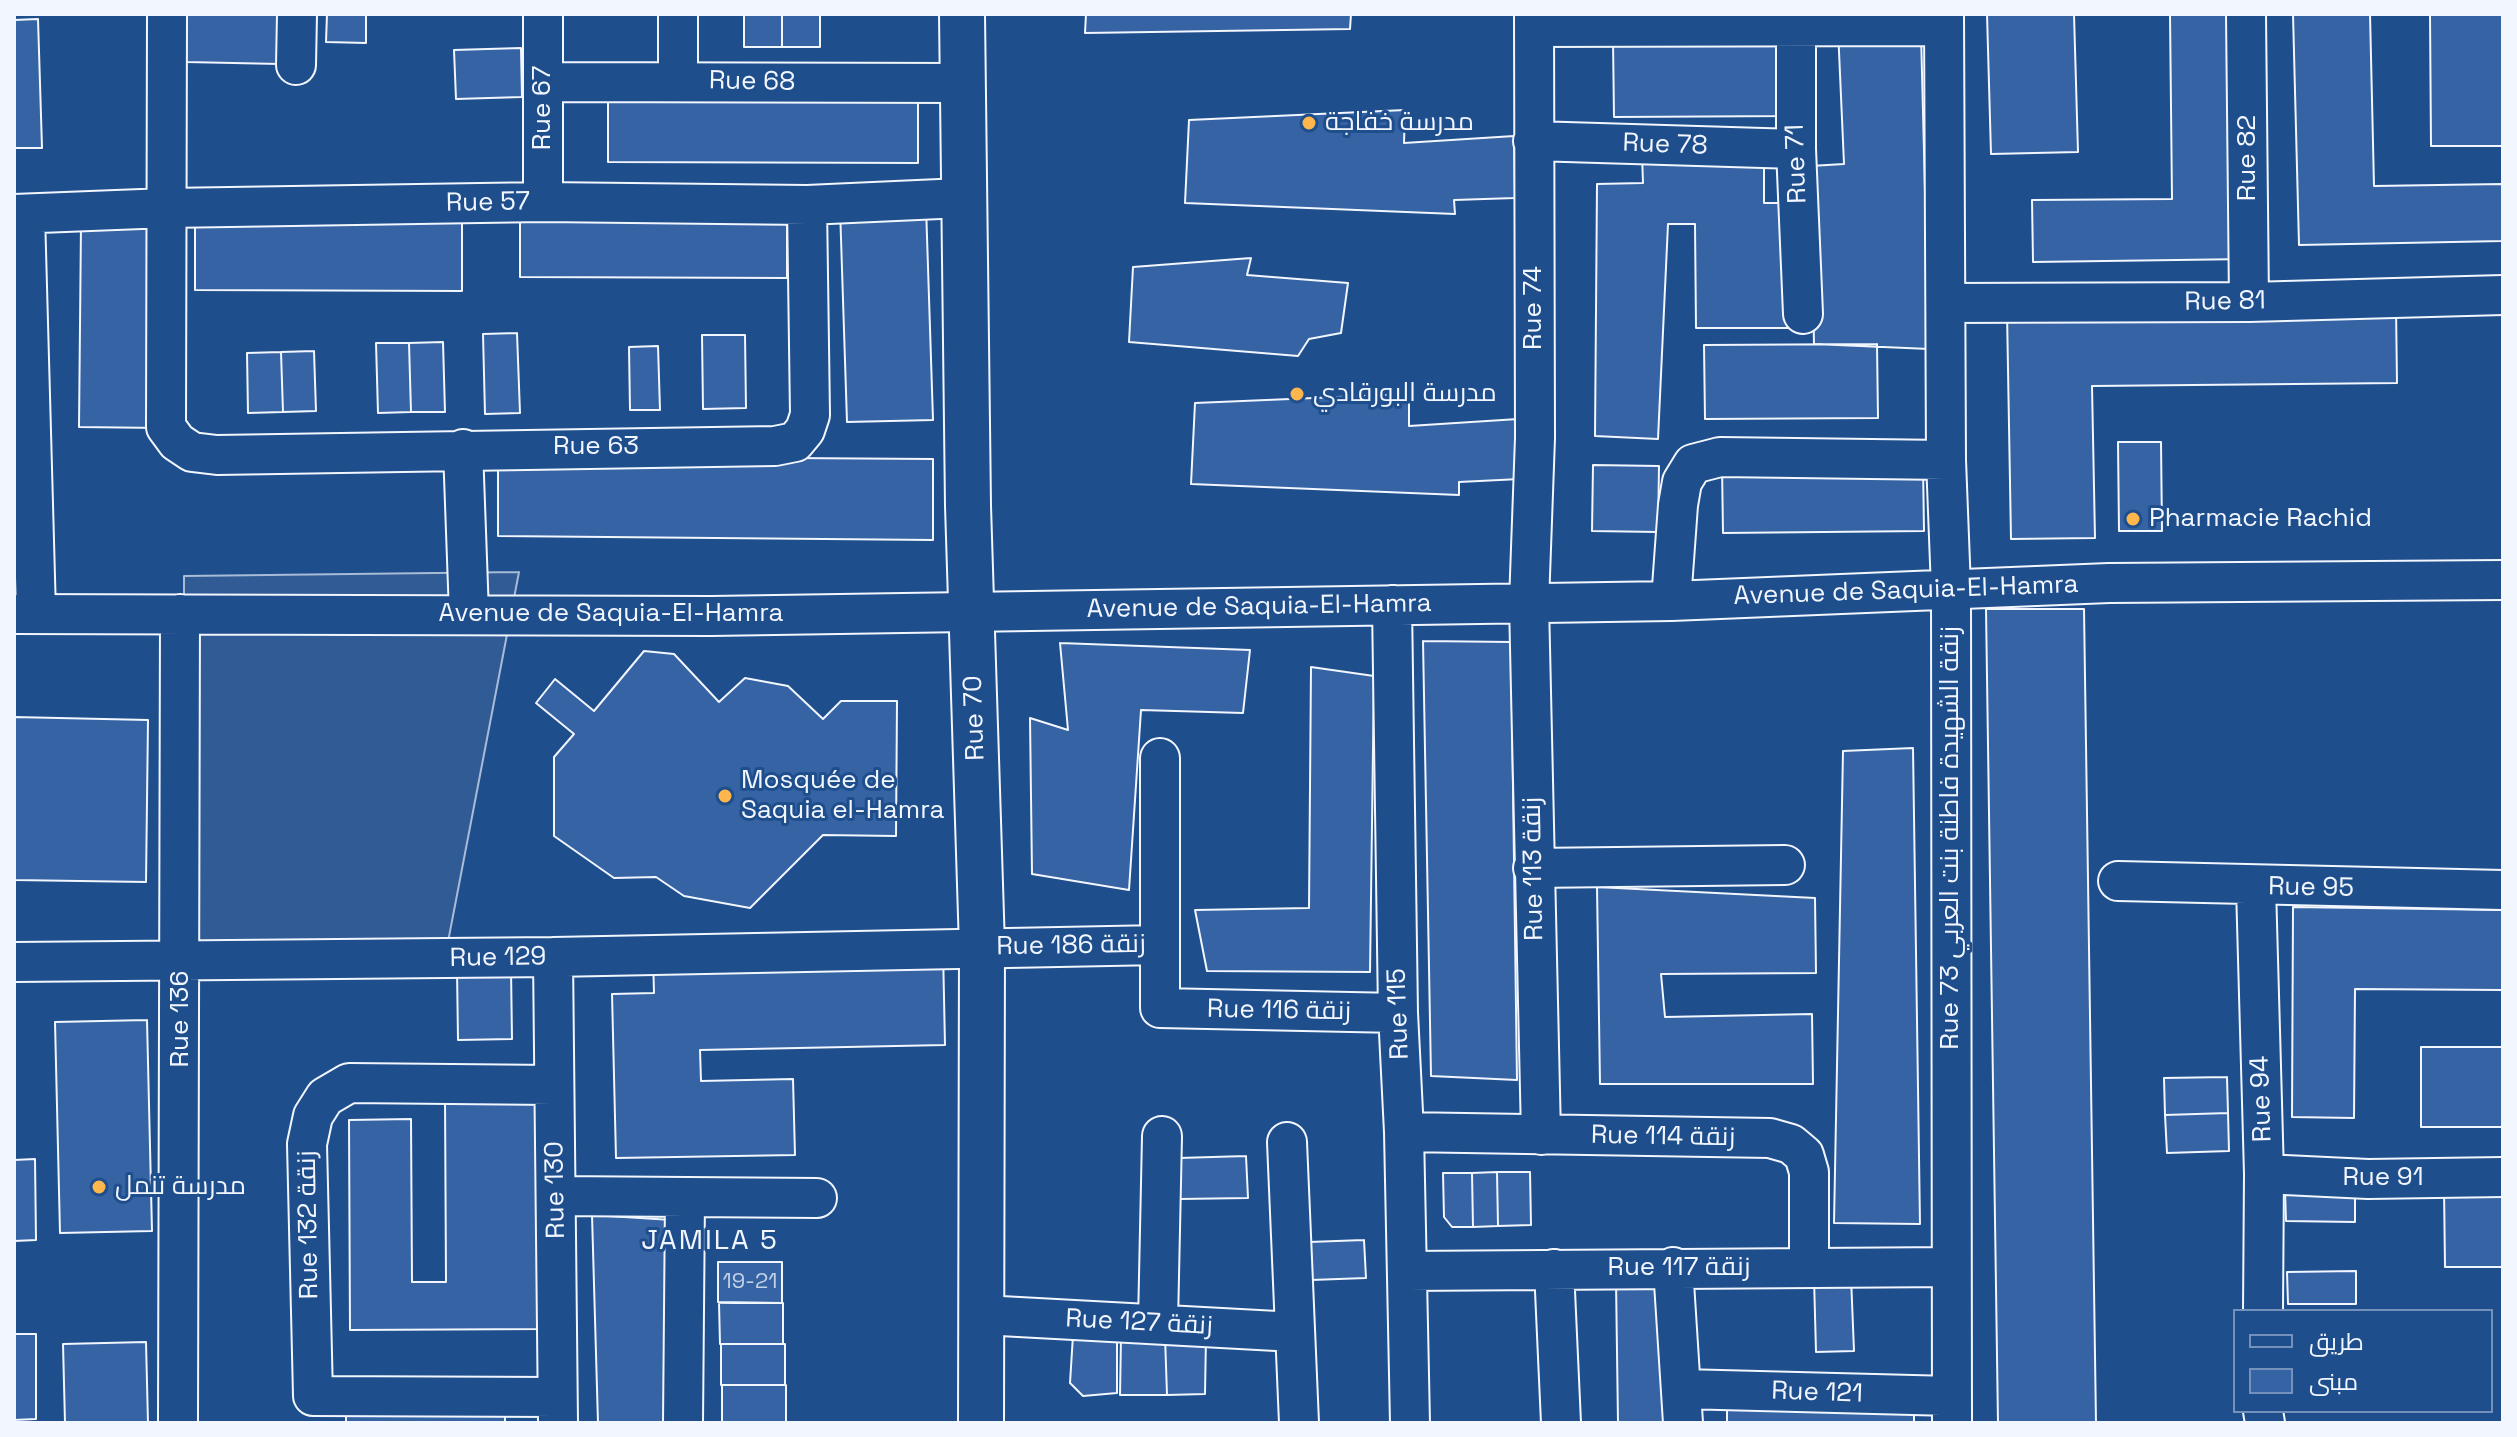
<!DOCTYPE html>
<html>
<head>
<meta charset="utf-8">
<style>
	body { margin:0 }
	#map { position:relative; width:2517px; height:1437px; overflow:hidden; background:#1f4e8c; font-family:"Space Grotesk",Cairo,sans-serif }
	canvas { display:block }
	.frame { position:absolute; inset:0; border:16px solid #f2f6ff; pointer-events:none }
	.legend { position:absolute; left:2233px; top:1309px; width:260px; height:104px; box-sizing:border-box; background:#1f4e8c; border:2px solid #7391ba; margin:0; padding:10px 14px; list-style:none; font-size:24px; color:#f2f6ff }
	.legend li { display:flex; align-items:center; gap:16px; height:40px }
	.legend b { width:40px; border:2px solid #7391ba }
</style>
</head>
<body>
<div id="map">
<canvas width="2517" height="1437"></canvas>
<div class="frame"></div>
<ul class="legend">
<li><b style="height:10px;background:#1f4e8c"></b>طريق</li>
<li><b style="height:22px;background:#3563a3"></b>مبنى</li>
</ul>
</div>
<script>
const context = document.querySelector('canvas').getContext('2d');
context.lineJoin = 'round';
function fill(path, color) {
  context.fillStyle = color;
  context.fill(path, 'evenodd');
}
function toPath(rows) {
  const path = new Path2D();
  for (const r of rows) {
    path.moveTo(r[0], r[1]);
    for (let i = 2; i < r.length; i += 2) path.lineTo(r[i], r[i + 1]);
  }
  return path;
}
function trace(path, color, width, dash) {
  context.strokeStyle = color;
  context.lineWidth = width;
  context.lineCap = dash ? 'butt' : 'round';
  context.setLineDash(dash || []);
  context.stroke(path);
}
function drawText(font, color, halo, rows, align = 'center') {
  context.font = font + ' "Space Grotesk",Cairo,sans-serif';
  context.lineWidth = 6;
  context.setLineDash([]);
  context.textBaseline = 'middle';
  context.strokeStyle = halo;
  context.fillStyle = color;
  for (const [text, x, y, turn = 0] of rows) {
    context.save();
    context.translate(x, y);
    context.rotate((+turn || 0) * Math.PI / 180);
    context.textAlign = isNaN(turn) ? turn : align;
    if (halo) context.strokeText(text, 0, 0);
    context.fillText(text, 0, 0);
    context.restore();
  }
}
const built = toPath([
	[519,572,447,947,184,949,184,576,519,572]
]);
fill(built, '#305b95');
trace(built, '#a8bbd7', 2);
const building = toPath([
	[187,14,281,14,280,64,186,62,187,14],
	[327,14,366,14,366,43,326,42,327,14],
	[744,14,782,14,782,47,744,47,744,14],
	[782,14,820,14,820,47,782,47,782,14],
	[1086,14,1351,14,1350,29,1085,33,1086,14],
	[1987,14,2074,14,2078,152,1991,154,1987,14],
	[2170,14,2245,14,2248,259,2033,262,2032,200,2172,199,2170,14],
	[2293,14,2370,14,2374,186,2503,184,2503,241,2299,245,2293,14],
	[2430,14,2503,14,2503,146,2431,146,2430,14],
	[38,19,42,148,14,148,14,20,38,19],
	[1838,29,1921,33,1929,349,1814,344,1810,166,1844,164,1838,29],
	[1613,40,1790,40,1790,116,1614,117,1613,40],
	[521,48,522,97,456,99,454,50,521,48],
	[608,88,918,90,918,163,608,162,608,88],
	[1405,110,1404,143,1514,136,1515,198,1454,200,1455,214,1185,203,1189,120,1405,110],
	[1764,154,1764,203,1795,203,1796,328,1696,328,1695,224,1668,224,1658,439,1595,436,1597,184,1643,183,1642,155,1764,154],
	[520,205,787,207,787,278,520,277,520,205],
	[926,206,933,420,847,422,840,208,926,206],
	[195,218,462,220,462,291,195,290,195,218],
	[81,224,163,225,161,428,79,427,81,224],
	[1251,258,1247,275,1348,283,1341,333,1309,339,1298,356,1129,342,1133,267,1251,258],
	[2396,307,2397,383,2092,386,2095,538,2011,539,2007,312,2396,307],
	[517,333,520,413,485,414,483,334,517,333],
	[702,335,745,335,746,408,703,409,702,335],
	[443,342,445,412,411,412,409,343,443,342],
	[376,343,409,343,411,412,378,413,376,343],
	[1877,344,1878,418,1705,419,1704,345,1877,344],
	[658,346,660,410,630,410,629,347,658,346],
	[314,351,316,411,283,412,281,352,314,351],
	[281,352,283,412,248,413,247,353,281,352],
	[1409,394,1409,426,1518,419,1520,479,1459,482,1459,495,1191,484,1195,403,1409,394],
	[2118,442,2161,442,2162,531,2119,531,2118,442],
	[498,456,933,459,933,540,498,536,498,456],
	[1923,464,1924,531,1723,533,1722,466,1923,464],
	[1593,465,1659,466,1658,532,1592,531,1593,465],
	[1986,609,2084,609,2096,1423,1998,1423,1986,609],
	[1423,641,1511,642,1517,1080,1431,1076,1423,641],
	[1060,643,1250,650,1243,713,1141,710,1129,890,1032,874,1030,718,1068,730,1060,643],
	[644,651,674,654,719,702,745,678,788,686,823,719,841,701,897,701,896,836,823,835,750,908,684,896,656,877,614,878,554,836,554,757,574,734,536,703,555,679,594,711,644,651],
	[1311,667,1374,676,1370,972,1207,971,1195,910,1309,908,1311,667],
	[14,717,148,720,146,882,14,880,14,717],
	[1913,748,1920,1224,1834,1223,1843,751,1913,748],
	[1597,887,1815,898,1816,973,1661,974,1665,1017,1812,1014,1813,1084,1600,1084,1597,887],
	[2293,907,2503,910,2503,990,2355,989,2354,1118,2292,1117,2293,907],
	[943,950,945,1045,700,1050,701,1081,793,1079,795,1155,616,1158,612,994,654,993,653,956,943,950],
	[511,969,512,1039,458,1040,457,970,511,969],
	[147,1020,152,1231,60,1233,55,1022,147,1020],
	[2421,1047,2503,1047,2503,1127,2421,1127,2421,1047],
	[2227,1077,2228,1113,2165,1115,2164,1078,2227,1077],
	[445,1098,543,1098,545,1329,350,1330,349,1120,411,1119,412,1282,446,1282,445,1098],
	[2228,1113,2229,1151,2167,1153,2165,1115,2228,1113],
	[1246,1156,1248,1198,1180,1199,1179,1158,1246,1156],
	[35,1159,36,1240,14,1241,14,1160,35,1159],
	[1497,1172,1498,1226,1473,1227,1472,1173,1497,1172],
	[1497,1172,1530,1172,1531,1225,1498,1226,1497,1172],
	[1443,1173,1472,1173,1473,1227,1452,1227,1444,1217,1443,1173],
	[2444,1188,2503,1188,2503,1267,2445,1267,2444,1188],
	[2285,1190,2355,1191,2355,1222,2286,1221,2285,1190],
	[592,1215,672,1220,672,1423,598,1423,592,1215],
	[1364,1240,1366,1278,1311,1280,1309,1242,1364,1240],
	[718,1262,782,1262,782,1303,718,1302,718,1262],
	[2356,1271,2356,1304,2288,1304,2287,1272,2356,1271],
	[1851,1277,1854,1351,1816,1352,1814,1278,1851,1277],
	[1616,1281,1671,1282,1671,1423,1618,1423,1616,1281],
	[719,1303,783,1303,783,1344,720,1344,719,1303],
	[14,1334,36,1334,36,1419,14,1420,14,1334],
	[1073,1335,1117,1337,1117,1393,1083,1396,1070,1383,1073,1335],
	[1121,1336,1165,1336,1167,1395,1120,1395,1121,1336],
	[1165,1336,1206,1337,1205,1394,1167,1395,1165,1336],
	[146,1342,148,1423,65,1423,63,1344,146,1342],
	[721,1344,785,1344,785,1385,721,1385,721,1344],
	[722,1385,786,1385,786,1423,722,1423,722,1385],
	[1914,1405,1914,1423,1727,1423,1727,1406,1914,1405],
	[505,1409,505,1423,346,1423,346,1410,505,1409]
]);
fill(building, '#3563a3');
trace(building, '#f2f6ff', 2);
const street = toPath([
	[167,14,166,427,177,442,192,452,217,455,775,446,795,442,805,430,810,415,807,205],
	[1534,14,1535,438,1529,603,1541,1135],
	[1796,14,1796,149,1803,314],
	[1944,14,1946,460,1951,589,1952,1423],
	[2246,14,2249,302],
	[1534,27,1944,26],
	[296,65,297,14],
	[678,81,678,14],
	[543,82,962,83],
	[1533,141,1796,149],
	[543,202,543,14],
	[14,214,167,208,543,202,807,205,962,198],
	[25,214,36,613],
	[1947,303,2249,302,2503,295],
	[463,449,469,614],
	[1671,601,1678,505,1682,482,1693,464,1720,457,1946,460],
	[1392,605,1398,1013,1404,1132,1410,1423],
	[14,614,711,616,1671,601,2109,583,2503,580],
	[1160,758,1160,1008,1398,1013],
	[1533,868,1785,865],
	[2118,881,2503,890],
	[2256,887,2264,1174,2263,1311],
	[553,957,558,1422],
	[14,962,553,957,1160,945],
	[553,1085,349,1083,325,1097,313,1116,307,1144,313,1396,557,1397],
	[1404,1132,1770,1138,1791,1144,1804,1155,1809,1172,1809,1267],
	[1287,1142,1299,1423],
	[2264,1174,2368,1179,2503,1177],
	[557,1196,817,1198],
	[1673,1267,1683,1423],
	[1554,1269,1561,1423],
	[1407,1271,1950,1267],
	[982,1315,1295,1332],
	[1158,1323,1162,1136],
	[1682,1389,1951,1396],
	[2263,1411,2265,1423],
	[178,1423,180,614],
	[683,1423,685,1198]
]);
const secondary = toPath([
	[962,14,968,506,982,947,981,1423]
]);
trace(street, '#f2f6ff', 42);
trace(secondary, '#f2f6ff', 48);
trace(street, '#1f4e8c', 38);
trace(secondary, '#1f4e8c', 44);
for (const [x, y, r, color] of [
	[1309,123,8,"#ffb74d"],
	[1297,394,8,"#ffb74d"],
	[2133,519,8,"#ffb74d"],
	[725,796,8,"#ffb74d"],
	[99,1187,8,"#ffb74d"]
]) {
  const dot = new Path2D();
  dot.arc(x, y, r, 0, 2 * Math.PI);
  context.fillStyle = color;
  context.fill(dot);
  trace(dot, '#1f4e8c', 3);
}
drawText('22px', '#c3d1e8', null, [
	["19-21",750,1282]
]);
drawText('26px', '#f2f6ff', '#1f4e8c', [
	["Rue 68",752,82,1],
	["Rue 67",543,108,-90],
	["Rue 78",1665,145,2],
	["Rue 82",2248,158,-90],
	["Rue 71",1797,164,-92],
	["Rue 57",488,203,-1],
	["Rue 81",2225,302,-1],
	["Rue 74",1534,308,-90],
	["Rue 63",596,447],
	["Avenue de Saquia-El-Hamra",1906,591,-2],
	["Avenue de Saquia-El-Hamra",1259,607,-1],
	["Avenue de Saquia-El-Hamra",611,614],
	["Rue 70",975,718,-92],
	["Rue 73 زنقة الشهيدة فاطنة بنت العربي",1951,838,-90],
	["Rue 113 زنقة",1534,869,-91],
	["Rue 95",2311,888,1],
	["Rue 186 زنقة",1071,946,-1],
	["Rue 129",498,958,-1],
	["Rue 116 زنقة",1279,1011,1],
	["Rue 115",1399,1014,-92],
	["Rue 136",181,1019,-90],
	["Rue 94",2262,1099,-92],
	["Rue 114 زنقة",1663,1137,1],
	["Rue 91",2383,1178],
	["Rue 130",556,1190,-91],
	["Rue 132 زنقة",309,1225,-91],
	["Rue 117 زنقة",1679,1268],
	["Rue 127 زنقة",1139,1323,3],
	["Rue 121",1817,1393,2]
]);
drawText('26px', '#f2f6ff', '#1f4e8c', [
	["مدرسة خفاجة",1325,123],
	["مدرسة البورقادي",1313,394],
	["Pharmacie Rachid",2149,519],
	["Mosquée de",741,781],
	["Saquia el-Hamra",741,811],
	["مدرسة تنمل",115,1187]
], 'left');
context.letterSpacing = '2px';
drawText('28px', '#f2f6ff', '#1f4e8c', [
	["JAMILA 5",710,1241]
]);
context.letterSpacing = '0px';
</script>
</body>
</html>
